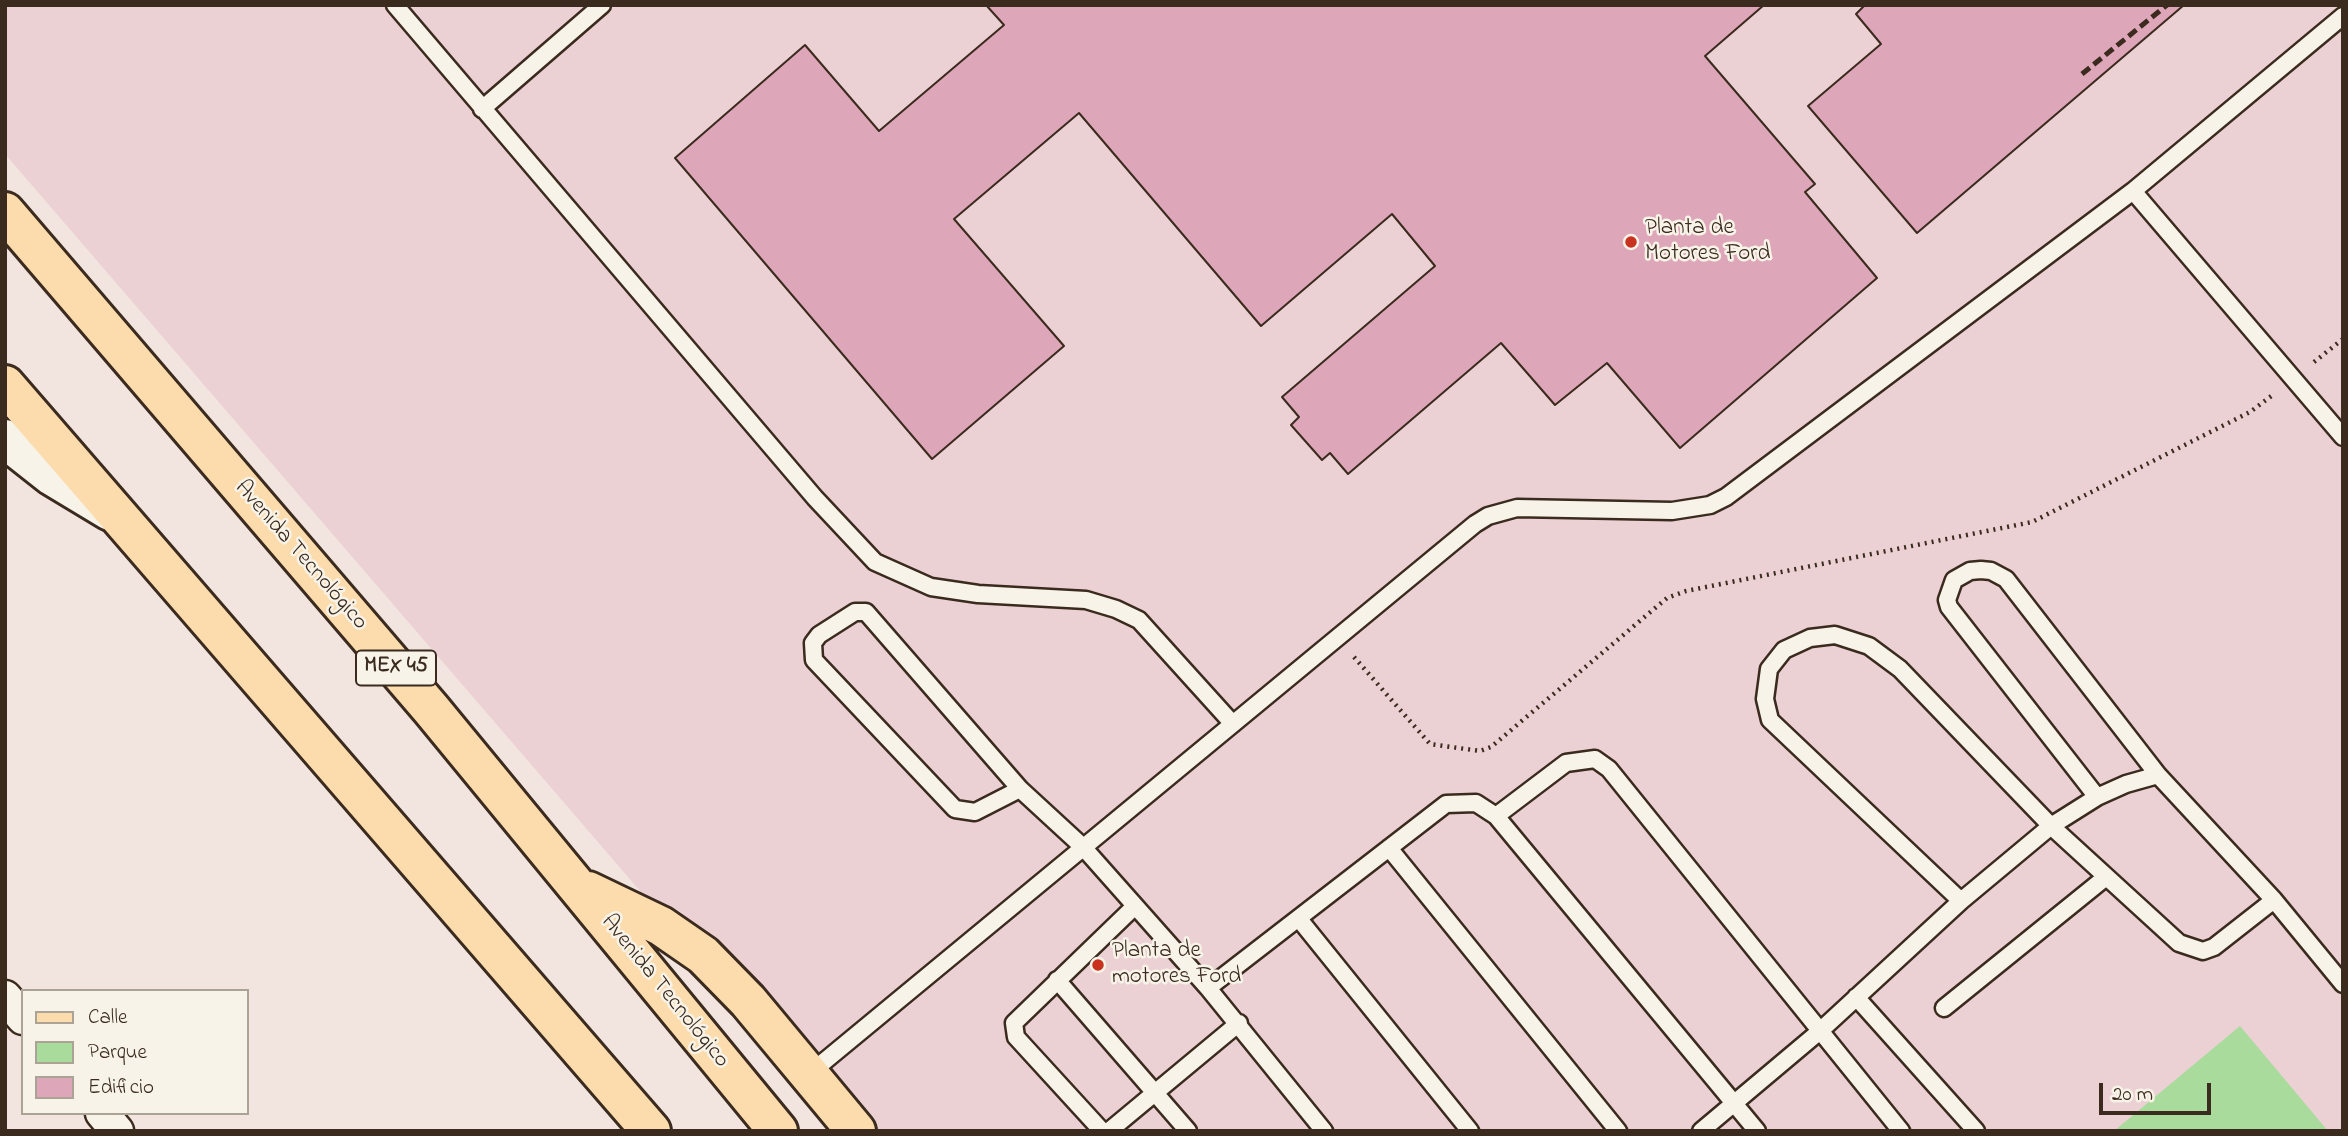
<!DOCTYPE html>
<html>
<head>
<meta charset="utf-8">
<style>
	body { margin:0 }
	#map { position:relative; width:2348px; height:1136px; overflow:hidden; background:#f2e4df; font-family:"Indie Flower",sans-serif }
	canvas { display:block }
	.frame { position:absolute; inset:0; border:7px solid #3b2a1e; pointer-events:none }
	.legend { position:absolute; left:21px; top:989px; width:228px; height:126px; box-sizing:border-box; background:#f7f3e8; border:2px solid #aca397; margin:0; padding:9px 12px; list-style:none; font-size:21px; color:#3b2a1e }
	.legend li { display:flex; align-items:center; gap:14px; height:35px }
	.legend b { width:35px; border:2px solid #aca397 }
	.scale { position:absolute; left:2099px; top:1083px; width:112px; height:32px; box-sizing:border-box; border:4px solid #3b2a1e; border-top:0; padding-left:9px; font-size:21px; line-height:24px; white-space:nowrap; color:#3b2a1e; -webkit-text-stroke:5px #f7f3e8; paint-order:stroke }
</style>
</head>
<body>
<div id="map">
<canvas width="2348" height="1136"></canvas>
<div class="frame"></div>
<ul class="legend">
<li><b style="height:9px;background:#fcdcac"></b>Calle</li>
<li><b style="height:19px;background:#a8db9c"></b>Parque</li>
<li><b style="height:19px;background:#dea6b9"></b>Edificio</li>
</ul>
<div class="scale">20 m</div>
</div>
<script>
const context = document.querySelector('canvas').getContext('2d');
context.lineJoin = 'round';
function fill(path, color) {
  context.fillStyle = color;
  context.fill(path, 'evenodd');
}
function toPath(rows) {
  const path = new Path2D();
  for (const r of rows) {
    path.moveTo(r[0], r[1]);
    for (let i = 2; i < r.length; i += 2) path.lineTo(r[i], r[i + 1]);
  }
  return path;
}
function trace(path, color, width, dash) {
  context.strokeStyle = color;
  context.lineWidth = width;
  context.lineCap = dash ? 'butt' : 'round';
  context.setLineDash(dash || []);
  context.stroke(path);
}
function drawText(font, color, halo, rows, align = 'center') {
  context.font = font + ' "Indie Flower",sans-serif';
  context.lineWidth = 5;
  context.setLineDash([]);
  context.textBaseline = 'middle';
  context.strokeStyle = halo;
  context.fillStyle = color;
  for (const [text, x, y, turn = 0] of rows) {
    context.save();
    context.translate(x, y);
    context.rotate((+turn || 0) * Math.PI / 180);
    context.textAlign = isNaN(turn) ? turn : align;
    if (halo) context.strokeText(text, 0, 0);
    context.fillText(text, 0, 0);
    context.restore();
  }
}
fill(toPath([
	[5,5,2343,5,2343,1131,847,1131,5,154]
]), '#ecd1d4');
fill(toPath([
	[2240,1026,2328,1131,2114,1131]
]), '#a8db9c');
const building = toPath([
	[986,5,1764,5,1705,56,1815,184,1805,192,1877,278,1680,448,1607,363,1555,405,1501,343,1348,474,1330,453,1322,460,1291,425,1299,417,1282,397,1435,266,1392,214,1261,326,1079,113,954,219,1064,346,932,459,675,158,805,45,879,131,1004,25,986,5],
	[1865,5,2184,5,1917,233,1808,106,1881,44,1856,14,1865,5]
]);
fill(building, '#dea6b9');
trace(building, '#3b2a1e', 2);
const service = toPath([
	[395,5,815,498,875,562,931,587,978,594,1086,600,1116,609,1139,620,1233,724],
	[482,109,602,5],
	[2133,191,2343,437],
	[1020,789,975,812,955,809,814,660,813,643,819,635,855,612,866,612,1020,789,1083,847,1208,988,1324,1131],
	[2097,797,1949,607,1947,600,1954,580,1970,571,1981,570,1991,571,2006,579,2158,775],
	[1496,816,1566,763,1595,759,1609,769,1901,1131],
	[1389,848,1618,1131],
	[1961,901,1770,720,1765,699,1769,669,1784,650,1810,638,1835,635,1869,646,1900,669,2051,826,2179,943,2203,951,2214,947,2274,900],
	[1299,919,1470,1131],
	[1057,980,1188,1131],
	[1208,988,1446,804,1476,803,1496,816,1757,1131],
	[1856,997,1976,1131],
	[1944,1008,2106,877],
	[809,1074,1475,524,1488,516,1517,508,1672,511,1710,505,1726,497,2133,191,2343,16],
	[1102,1131,1016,1037,1014,1023,1135,906],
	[1109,1131,1239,1023],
	[1701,1131,1820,1031,1961,901,2051,826,2097,797,2126,784,2158,775,2274,900,2343,984]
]);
const minor = toPath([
	[5,997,23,1018],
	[102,1113,117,1131]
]);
const tertiary = toPath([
	[5,439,52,476,110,511]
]);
const primary = toPath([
	[5,212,431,709,778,1131],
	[5,385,651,1131],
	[588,891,661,926,703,955,748,1001,856,1131]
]);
trace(service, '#3b2a1e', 21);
trace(minor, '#3b2a1e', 37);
trace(tertiary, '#3b2a1e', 44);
trace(primary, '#3b2a1e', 44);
trace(toPath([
	[2314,362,2343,339],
	[1354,657,1430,744,1480,751,1491,747,1667,598,1686,591,2032,522,2250,412,2274,394]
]), '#3b2a1e', 4.5, [2, 5]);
trace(service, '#f7f3e8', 16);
trace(minor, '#f7f3e8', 32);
trace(tertiary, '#f7f3e8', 38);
trace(primary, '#fcdcac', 38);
trace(toPath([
	[2082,74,2167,5]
]), '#3b2a1e', 5, [10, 5]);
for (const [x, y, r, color] of [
	[1631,242,7,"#c8321e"],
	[1098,965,7,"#c8321e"]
]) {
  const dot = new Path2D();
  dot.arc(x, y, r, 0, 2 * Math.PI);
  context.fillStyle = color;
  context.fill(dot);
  trace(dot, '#f7f3e8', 2.5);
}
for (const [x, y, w] of [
	[396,668,80]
]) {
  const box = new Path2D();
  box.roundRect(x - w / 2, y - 17.5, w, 35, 5);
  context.fillStyle = '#f7f3e8';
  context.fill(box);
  trace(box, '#3b2a1e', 2);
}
drawText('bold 21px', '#3b2a1e', null, [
	["MEX 45",396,668]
]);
drawText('23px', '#3b2a1e', '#f7f3e8', [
	["Planta de",1645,229],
	["Motores Ford",1645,255],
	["Planta de",1112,952],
	["motores Ford",1112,978]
], 'left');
drawText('23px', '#3b2a1e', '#f7f3e8', [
	["Avenida Tecnológico",300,556,49],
	["Avenida Tecnológico",664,992,51]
]);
</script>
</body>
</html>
